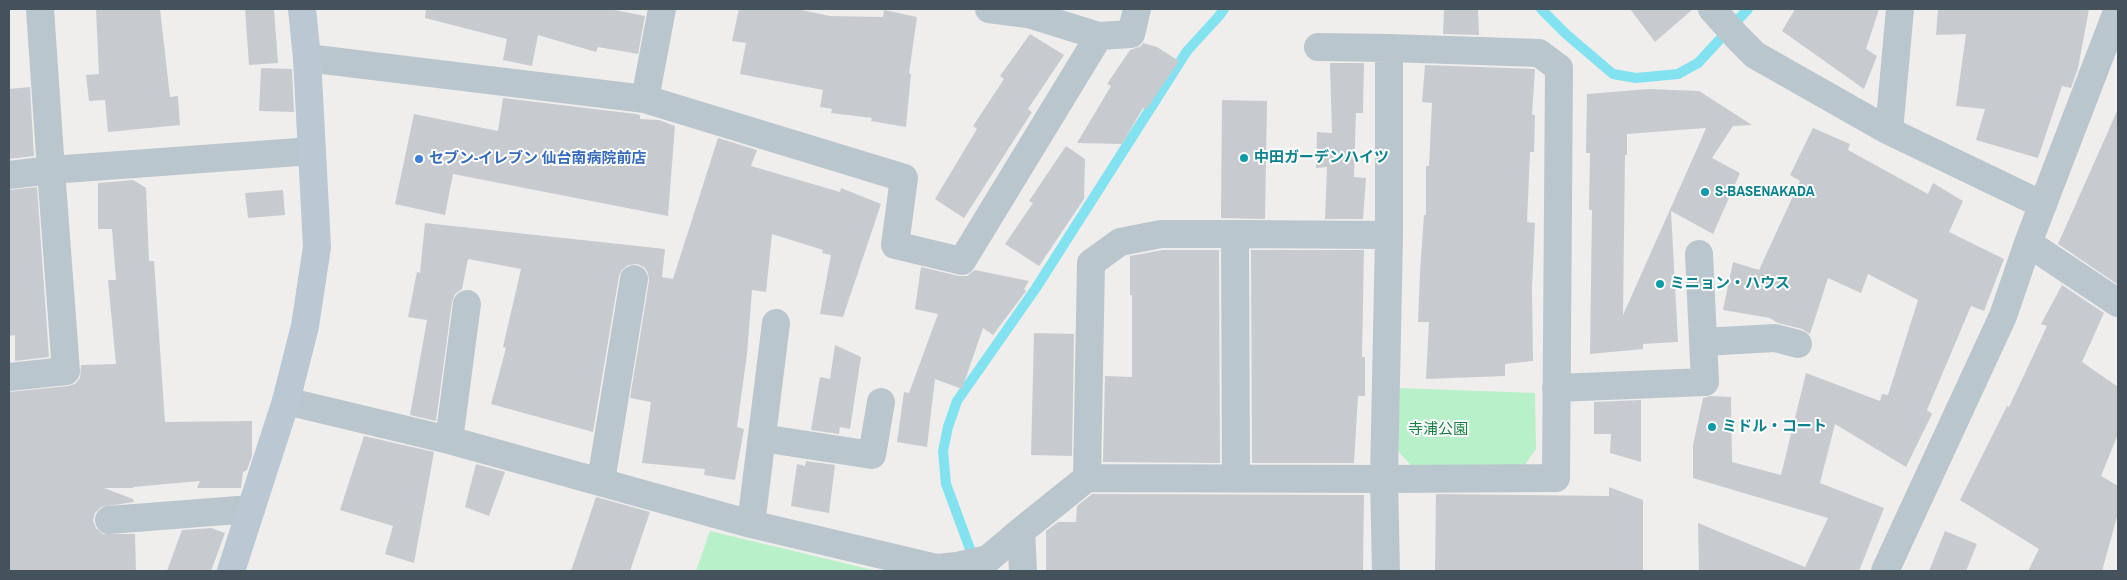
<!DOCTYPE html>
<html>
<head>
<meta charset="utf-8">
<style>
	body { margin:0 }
	#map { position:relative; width:2127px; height:580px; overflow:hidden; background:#f0eded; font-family:"Archivo Narrow",sans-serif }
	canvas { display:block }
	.frame { position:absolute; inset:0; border:10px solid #44525b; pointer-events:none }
</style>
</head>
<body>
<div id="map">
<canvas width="2127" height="580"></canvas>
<div class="frame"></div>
</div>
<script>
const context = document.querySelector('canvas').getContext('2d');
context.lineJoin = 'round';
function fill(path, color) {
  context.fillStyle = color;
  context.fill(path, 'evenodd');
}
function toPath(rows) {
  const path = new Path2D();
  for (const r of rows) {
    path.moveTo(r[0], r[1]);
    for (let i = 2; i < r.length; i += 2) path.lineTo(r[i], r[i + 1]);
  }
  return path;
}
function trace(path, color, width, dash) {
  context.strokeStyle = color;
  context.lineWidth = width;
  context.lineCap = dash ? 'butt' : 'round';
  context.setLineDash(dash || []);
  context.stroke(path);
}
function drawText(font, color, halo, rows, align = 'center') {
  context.font = font + ' "Archivo Narrow","Noto Sans JP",sans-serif';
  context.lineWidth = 4;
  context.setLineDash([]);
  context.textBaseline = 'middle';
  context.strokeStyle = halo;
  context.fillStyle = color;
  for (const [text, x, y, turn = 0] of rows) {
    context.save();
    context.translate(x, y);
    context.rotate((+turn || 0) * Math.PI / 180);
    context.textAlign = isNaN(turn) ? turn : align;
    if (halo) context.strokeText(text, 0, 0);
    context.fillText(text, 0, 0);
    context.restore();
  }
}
fill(toPath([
	[1399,388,1535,393,1536,449,1524,466,1416,471,1398,451],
	[710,531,877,571,696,571]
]), '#b8f1c9');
trace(toPath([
	[1541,9,1566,34,1613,74,1636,78,1678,74,1698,63,1748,9],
	[974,560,946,484,943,451,948,427,957,401,1036,288,1187,51,1219,16,1224,9]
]), '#83e2f0', 10);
fill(toPath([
	[96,9,160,9,170,97,178,96,180,125,108,132,105,100,89,101,86,75,99,74],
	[245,9,274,9,278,63,249,65],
	[426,9,610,9,645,16,638,54,598,47,596,52,538,35,532,66,503,60,507,39,425,18],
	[739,9,797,9,830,16,883,17,884,10,917,17,909,73,911,74,906,127,871,121,872,118,831,113,832,109,820,107,823,90,740,74,746,43,732,41],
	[1444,9,1478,9,1479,35,1443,34],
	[1630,9,1693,9,1655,42],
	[1795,9,1879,9,1866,49,1877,56,1864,89,1782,31],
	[1938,9,2089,9,2078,68,2071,88,2062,86,2038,158,1976,140,1985,109,1956,106,1966,34,1936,35],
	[1030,34,1064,55,1028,109,1032,112,964,218,935,199,977,129,973,126,1004,79,1000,76],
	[1143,43,1157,47,1179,61,1146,110,1143,108,1122,144,1077,143,1111,86,1107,84,1130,50,1141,46],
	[1330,63,1364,63,1363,113,1356,113,1354,177,1366,178,1363,219,1325,219,1327,167,1316,168,1317,132,1332,133],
	[1425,65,1535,69,1532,115,1535,115,1534,152,1530,152,1527,222,1535,223,1532,288,1533,361,1505,364,1505,376,1426,379,1429,322,1418,322,1420,272,1424,215,1426,215,1426,166,1429,166,1432,103,1422,102],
	[261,68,292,69,294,112,259,111],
	[30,87,34,156,9,159,9,89],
	[1649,89,1699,91,1752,125,1733,126,1712,158,1740,173,1713,234,1671,211,1678,342,1643,344,1643,349,1590,354,1592,210,1589,210,1590,153,1586,153,1587,94],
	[1706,128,1697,149,1623,315,1625,155,1627,155,1627,134],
	[503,98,636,114,640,115,640,119,659,120,675,126,668,216,453,174,445,215,395,204,414,114,498,131],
	[1222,100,1267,101,1265,219,1221,218],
	[2118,109,2118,282,2117,284,2058,244],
	[1813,128,1850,144,1848,150,1928,194,1933,183,1963,201,1949,232,2004,259,1984,311,1971,306,1927,410,1932,414,1906,467,1835,424,1820,483,1884,508,1859,571,1699,571,1698,523,1805,567,1828,518,1693,478,1693,445,1703,398,1711,396,1731,397,1732,462,1781,475,1806,373,1880,401,1882,394,1888,395,1918,300,1868,274,1861,293,1828,278,1810,334,1802,329,1778,323,1770,318,1723,310,1733,262,1759,270,1800,181,1790,175],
	[718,138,757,150,751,166,840,192,841,188,881,204,843,317,820,314,831,255,822,253,823,250,772,234,766,292,752,290,747,354,737,427,744,429,735,480,704,475,705,469,642,463,651,402,630,398,649,281,648,273,644,267,637,264,628,265,622,270,619,276,593,432,491,404,506,348,503,347,521,269,468,259,462,289,455,294,452,302,436,421,410,415,427,320,408,317,417,272,420,273,425,223,665,249,662,277,673,279],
	[1066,146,1085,159,1084,199,1039,266,1005,244,1033,203,1029,201],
	[133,180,146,188,149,261,154,261,165,422,252,421,252,456,247,470,243,472,241,488,197,488,200,481,133,487,133,488,104,488,133,499,134,502,101,507,95,513,93,521,96,528,103,534,135,534,136,571,9,571,9,392,68,386,75,384,80,378,81,365,116,364,108,280,116,280,112,229,98,229,98,183],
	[37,187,49,357,15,361,15,335,9,336,9,190],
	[283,190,285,215,248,218,245,193],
	[1163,250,1219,250,1220,463,1103,462,1105,376,1132,377,1132,295,1130,295,1130,256],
	[1251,250,1364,250,1362,357,1365,357,1365,396,1358,396,1354,463,1252,463],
	[921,267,959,276,967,276,975,270,1029,281,1024,289,1026,291,993,335,983,328,962,389,935,379,927,447,897,442,904,392,909,393,938,314,915,309],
	[2062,285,2104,313,2082,362,2118,387,2118,434,2101,476,2118,486,2118,513,2102,571,2028,571,2039,549,1960,500,2007,406,2009,407,2047,326,2041,324],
	[1034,333,1074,334,1072,456,1031,455],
	[835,345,861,357,850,429,840,427,839,434,811,430,820,377,830,379],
	[1641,400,1641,462,1610,453,1611,434,1594,434,1594,402],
	[364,436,434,452,414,563,385,554,393,526,340,510],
	[806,461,835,465,829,513,791,506,797,464,805,466],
	[476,464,505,472,489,516,465,507],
	[1609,487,1643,500,1643,571,1435,571,1436,494,1609,496],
	[1092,494,1364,495,1363,571,1046,571,1046,531,1058,522,1076,522,1077,506],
	[596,497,650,512,630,571,571,571],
	[211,528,225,533,211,571,167,571,182,530],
	[1945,531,1977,544,1966,571,1929,571]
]), '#c7cbd0');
trace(toPath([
	[40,9,51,170,312,151],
	[989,9,1028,14,1099,36],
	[1712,9,1738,38,1755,55,1889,131],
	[1900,9,1889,131,2043,205],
	[1318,47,1389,48],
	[307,58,645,99,904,178,895,245,962,261,1099,36,1131,34,1137,9],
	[645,99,662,9],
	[9,175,51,170,66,371,9,377],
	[2028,243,2118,303],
	[1703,342,1775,338,1798,344],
	[1556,388,1705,382,1699,254],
	[286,401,449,440,751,524,937,568,957,566,988,559,1021,531,1023,571],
	[762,438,872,455,881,402],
	[449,440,467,304],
	[1087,478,1091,263,1120,242,1161,234,1235,234],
	[1236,478,1235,234,1389,235],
	[601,481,634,279],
	[109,520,251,509],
	[751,524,776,323],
	[1021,531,1087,478,1384,479,1556,478,1559,68,1539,53,1389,48,1389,235,1384,479,1386,571],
	[1885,571,2003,316,2028,243,2118,9]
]), '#bac6cd', 28);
trace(toPath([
	[231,571,286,401,305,326,317,247,307,58,302,9]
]), '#b9c8d3', 28);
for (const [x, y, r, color] of [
	[1244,158,5,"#0f9aa8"],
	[419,159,5,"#3f7fe0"],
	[1705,192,5,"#0f9aa8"],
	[1660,284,5,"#0f9aa8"],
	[1712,427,5,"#0f9aa8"]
]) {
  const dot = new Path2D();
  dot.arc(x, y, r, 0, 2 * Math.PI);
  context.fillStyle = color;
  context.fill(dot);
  trace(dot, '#fff', 2);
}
drawText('bold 15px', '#0d838f', '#fff', [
	["中田ガーデンハイツ",1254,158],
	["S-BASENAKADA",1715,192],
	["ミニョン・ハウス",1670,284],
	["ミドル・コート",1722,427]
], 'left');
drawText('bold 15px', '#366cbe', '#fff', [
	["セブン-イレブン 仙台南病院前店",429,159]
], 'left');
drawText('15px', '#128040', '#fff', [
	["寺浦公園",1438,430]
]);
</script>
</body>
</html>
